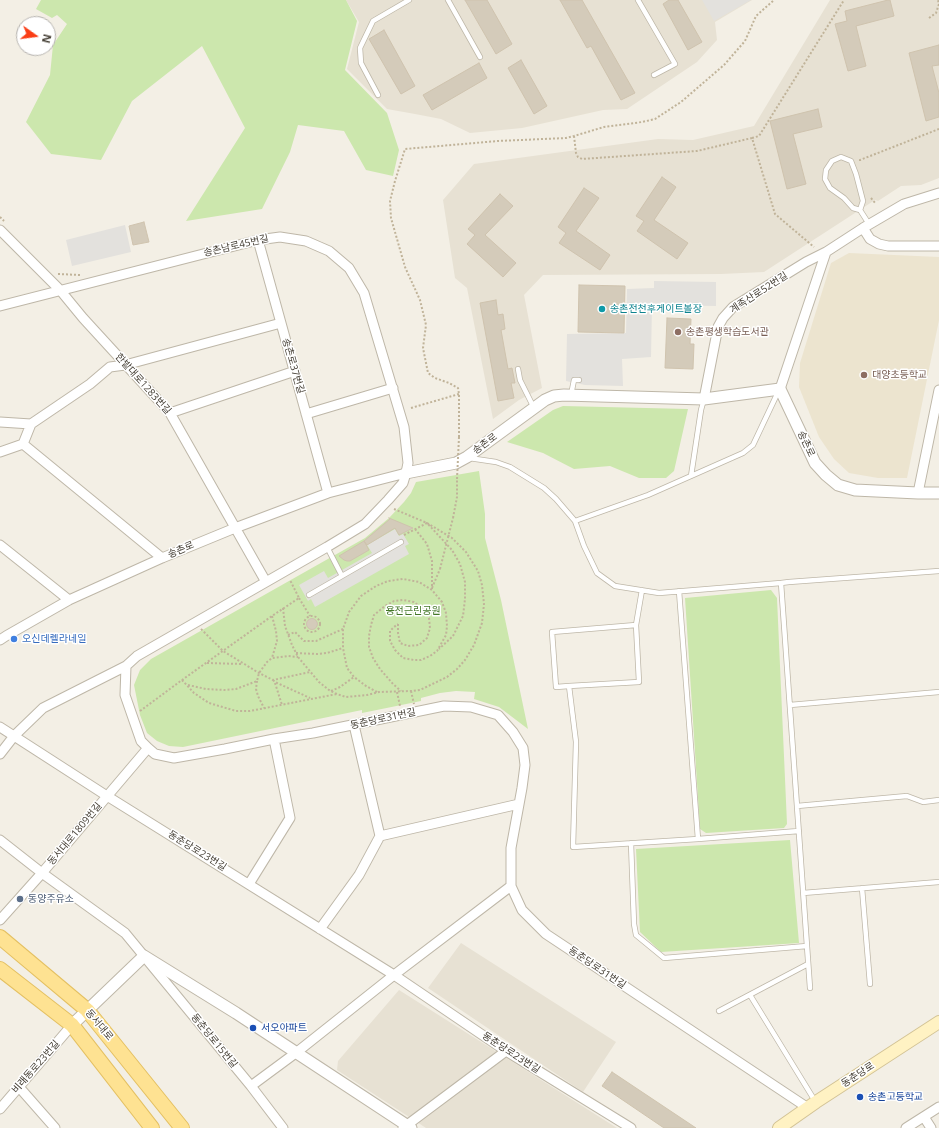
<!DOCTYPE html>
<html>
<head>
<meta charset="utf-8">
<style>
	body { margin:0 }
	#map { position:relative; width:939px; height:1128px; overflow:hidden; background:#f3efe5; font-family:"Open Sans",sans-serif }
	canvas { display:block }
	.north { position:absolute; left:16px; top:16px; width:40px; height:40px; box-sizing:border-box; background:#fff; border:1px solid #b5b2ae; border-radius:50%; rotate:104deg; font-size:11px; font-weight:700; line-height:16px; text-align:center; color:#453f35 }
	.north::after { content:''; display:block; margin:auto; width:14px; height:18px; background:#fa3d15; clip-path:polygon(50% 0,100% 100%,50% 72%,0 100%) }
</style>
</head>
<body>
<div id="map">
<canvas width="939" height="1128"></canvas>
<div class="north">N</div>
</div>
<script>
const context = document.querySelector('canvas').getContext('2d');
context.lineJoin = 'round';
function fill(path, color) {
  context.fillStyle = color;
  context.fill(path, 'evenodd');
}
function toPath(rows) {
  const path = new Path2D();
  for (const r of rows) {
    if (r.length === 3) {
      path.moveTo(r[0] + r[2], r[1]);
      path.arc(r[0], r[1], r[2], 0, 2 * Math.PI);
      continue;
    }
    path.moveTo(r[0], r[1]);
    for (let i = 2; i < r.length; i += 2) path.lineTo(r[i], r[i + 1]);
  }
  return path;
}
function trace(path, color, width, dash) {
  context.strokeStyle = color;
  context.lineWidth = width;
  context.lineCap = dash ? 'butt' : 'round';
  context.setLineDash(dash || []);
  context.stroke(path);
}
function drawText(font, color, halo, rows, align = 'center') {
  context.font = font + ' "Open Sans","Noto Sans KR",sans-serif';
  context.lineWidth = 3;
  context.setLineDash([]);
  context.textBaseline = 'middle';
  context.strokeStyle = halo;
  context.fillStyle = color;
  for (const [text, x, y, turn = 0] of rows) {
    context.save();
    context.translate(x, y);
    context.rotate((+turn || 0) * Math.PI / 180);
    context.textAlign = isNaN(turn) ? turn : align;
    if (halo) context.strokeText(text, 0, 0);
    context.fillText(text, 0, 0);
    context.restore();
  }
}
fill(toPath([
	[346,0,752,0,715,22,717,40,697,62,627,109,603,110,522,128,470,133,441,119,415,114,387,109,347,69,359,22],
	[830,0,939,0,939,178,921,185,901,186,878,201,875,200,764,272,721,274,543,275,524,295,542,388,519,400,493,419,467,288,455,278,443,200,474,164,658,139,693,140,754,126],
	[461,943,616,1042,583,1092,428,988],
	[399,990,617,1128,426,1128,337,1070,338,1061]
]), '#e7e1d3');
fill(toPath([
	[849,253,939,257,939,320,907,478,878,478,849,473,834,459,819,437,799,387,800,363,831,263]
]), '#ece4cf');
fill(toPath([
	[41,0,346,0,357,21,345,70,387,113,399,150,393,176,366,170,344,131,298,125,290,152,262,209,186,221,245,128,202,46,132,101,101,160,51,154,26,122,50,75,53,45,67,24,57,15,52,18,36,9],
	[563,406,688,409,674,471,666,478,639,478,610,466,574,469,543,453,507,442,553,410],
	[479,471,485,514,485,538,501,600,528,729,499,707,474,699,475,692,456,691,440,693,421,698,421,701,362,713,362,710,183,747,169,746,157,741,147,733,140,715,134,685,140,670,151,659,365,538,389,518,404,502,411,493,416,482],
	[771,590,777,598,787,824,784,828,706,833,700,829,685,598],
	[790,840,799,943,661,952,640,932,636,849]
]), '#cce7ad');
fill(toPath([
	[702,0,751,0,714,21],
	[125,225,131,252,72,266,66,240],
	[654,281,716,282,716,306,652,305,651,357,622,359,623,386,585,385,566,381,567,334,626,333,627,289,654,288],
	[395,529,399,536,403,534,409,544,405,546,409,554,315,607,311,599,308,601,299,585,324,571,328,578,372,553,367,545]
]), '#e3e1dd');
const building = toPath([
	[465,0,487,0,512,44,496,54,465,0],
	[560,0,582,0,635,93,621,100,591,46,587,48,560,0],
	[669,0,678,0,702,42,688,50,663,4,669,0],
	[888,0,890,0,894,16,856,26,866,66,848,71,835,24,847,21,845,11,888,0],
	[384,30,415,86,401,94,369,39,384,30],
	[939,45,939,65,932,66,939,93,939,117,926,121,909,53,939,45],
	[521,60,547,106,534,114,508,68,521,60],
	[479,63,487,78,432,110,423,95,479,63],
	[818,109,822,127,793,134,806,184,787,189,770,121,818,109],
	[662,177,676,187,654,220,688,243,677,259,637,231,644,221,636,216,662,177],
	[584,188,599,198,576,231,610,255,600,270,559,243,566,233,558,227,584,188],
	[500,194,513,206,485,235,516,263,503,277,467,244,475,235,468,229,500,194],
	[144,222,149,242,133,245,129,226,144,222],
	[579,285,625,286,624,333,578,332,579,285],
	[496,300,498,315,503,314,505,329,501,330,508,369,512,368,515,383,511,383,514,398,498,401,480,303,496,300],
	[667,318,691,319,690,344,694,344,693,369,665,368,667,318],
	[389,518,413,528,399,535,395,528,367,545,364,541,369,550,350,561,347,561,344,560,339,556,364,541,390,519,389,518],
	[312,624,5.5],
	[612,1072,696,1128,664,1128,602,1086,612,1072]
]);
fill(building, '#d4cbba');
trace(building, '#cfc3ae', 1);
const service = toPath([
	[448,0,480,57],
	[638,0,675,64,654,75],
	[378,95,361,63,360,48,373,21,409,0],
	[860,210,863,201,856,174,851,161,841,157,832,161,826,170,825,179,830,188,844,198,853,208,860,210,869,224],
	[518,369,520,380,534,408],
	[571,395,574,380,579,380],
	[469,458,496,462,510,467,544,488,556,499,575,521,584,546,597,573,615,586,659,593,781,583,789,582,939,571],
	[691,476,701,410,704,399],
	[575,521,648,495,743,453,753,445,779,390],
	[342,576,401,542],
	[781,583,810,988],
	[642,590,636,625,639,682,569,686,576,742,573,847,698,839,799,831],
	[679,591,698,839],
	[309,595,342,576,327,547],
	[569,686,556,687,552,632,636,625],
	[790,705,939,692],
	[797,806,907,796,923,802,939,800],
	[631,843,634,924,636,935,664,958,807,946],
	[862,888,870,984],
	[803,893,939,882],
	[750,995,815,1101],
	[719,1011,808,964]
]);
const minor = toPath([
	[863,228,870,239,879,244,888,246,939,246],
	[0,230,60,290,83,318,170,413,266,582],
	[258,240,328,493],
	[0,306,258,240,280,237,306,241,329,251,349,268,364,293,404,427,408,463,406,473,403,483,388,500,365,524,327,547,137,656,126,666,125,695,141,741,148,748,155,754,174,758,225,749,274,739,313,733,444,706,471,707,498,715,513,732,523,748,525,765,522,788,511,848,511,886,522,910,546,934,808,1108],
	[780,389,826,252,863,228,904,204,939,193],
	[704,399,718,327,723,318,733,307,806,262,826,252],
	[170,413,295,371],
	[306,414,393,388],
	[0,422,31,424],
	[23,444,31,424,90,384,110,367,125,365,281,323],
	[23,444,162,558],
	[0,452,23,444],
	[918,493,939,390],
	[0,545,69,600],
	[0,640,6,636,69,600,162,558,235,528,328,493,406,473],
	[354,725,380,836],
	[0,727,107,796,394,975,506,1051,631,1128],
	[0,754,14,736,43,708,126,666],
	[0,840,42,873,125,933,251,1086,283,1128],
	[249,884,290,818,274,739],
	[0,920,42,873,148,748],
	[320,929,359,875,380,836,519,804],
	[251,1086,297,1052,394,975,511,886],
	[19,1087,55,1128],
	[0,1109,72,1025],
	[924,1117,931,1128],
	[403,1128,506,1051],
	[906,1128,939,1107]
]);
const tertiary = toPath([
	[406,473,456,463,467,457,545,400,554,396,564,395,704,399,780,389,815,463,826,475,838,485,855,490,918,493,939,493],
	[72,1025,144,956,236,1013,411,1128]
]);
const secondary = toPath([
	[779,1128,816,1102,939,1022]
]);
const primary = toPath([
	[0,937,87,1010,182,1128],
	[0,969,72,1025,152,1128]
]);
trace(service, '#beb7a8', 6);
trace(minor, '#beb7a8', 11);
trace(tertiary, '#beb7a8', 13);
trace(secondary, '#d3c395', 14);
trace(primary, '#e4c062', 16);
trace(toPath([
	[929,18,936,13,939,4,938,0],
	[574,136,576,153,578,157,582,159,697,151,752,138,775,214,814,247],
	[752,138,759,136,844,0],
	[860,161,860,160,939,129],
	[871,198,876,204],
	[0,217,4,221],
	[58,274,80,275],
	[411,408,459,394],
	[459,437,459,394,458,388,449,383,435,378,428,373,423,348,426,325,420,300,405,267,391,218,390,201,395,181,405,149,498,141,566,138,574,136,604,127,642,122,655,119,681,102,724,65,745,41,756,16,774,0],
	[453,518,457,497,457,479],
	[415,529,427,544,432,561,432,589],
	[404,535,427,523,452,550,460,564,465,582,465,599,463,616,453,636,439,649],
	[432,588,440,569],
	[299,598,310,616],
	[283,608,285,626,292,645,298,657,319,682,329,690,337,694,346,697,367,695,379,692,411,691,420,690,447,677,457,669,465,660,474,645,482,623,484,604,482,585,478,571,466,552,452,538,427,523,394,509],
	[312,624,8],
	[272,616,276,631,277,641,272,658],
	[398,624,398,633,400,643,408,646,419,645,427,638,430,628,429,618,423,609,414,602,403,600,394,601,385,606,374,615,371,625,369,636,369,647,373,658,380,669,393,684,401,691],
	[201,629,223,651,259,673,273,680,310,672],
	[288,635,295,632,304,641,316,641,343,629],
	[296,653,317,654,327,653,343,648],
	[207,663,242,664],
	[182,680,194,693,209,703,236,711,250,711,337,694],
	[273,680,275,682,310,698],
	[257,681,256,689,258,696,264,708],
	[275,683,282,705],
	[188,685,206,689,224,690,236,689,257,681,259,673,267,662,272,658,288,656,298,657],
	[331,691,340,687,354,677],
	[411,691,414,704],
	[377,692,366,686,354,677,347,668,343,648,343,629,349,612,361,596,376,586,388,581,403,579,419,582,432,590,442,602,446,613,447,626,446,635,437,651,430,656,421,660,414,660,403,658,395,650,390,641,390,631,394,627,398,624],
	[397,692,400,706],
	[140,711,182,680,272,616,299,598,290,580]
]), '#c0b399', 2, [2, 2]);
trace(service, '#fff', 4.5);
trace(minor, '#fff', 9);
trace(tertiary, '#fff', 11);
trace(secondary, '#fff2c3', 12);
trace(primary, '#fee292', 14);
trace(toPath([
	[457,479,459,437],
	[440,569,453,518]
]), '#c0b399', 2, [2, 2]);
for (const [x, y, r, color] of [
	[602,309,4,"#0f9aa8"],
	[678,332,4,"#8d6e63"],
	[864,375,4,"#8d6e63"],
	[14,639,4,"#3f7fe0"],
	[20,899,4,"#5c6f8a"],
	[253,1028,4,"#1a4fb4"],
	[860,1097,4,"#1a4fb4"]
]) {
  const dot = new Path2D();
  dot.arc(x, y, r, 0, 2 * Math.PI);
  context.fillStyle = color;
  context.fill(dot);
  trace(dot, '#fff', 1.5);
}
drawText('10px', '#453f35', '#fff', [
	["송촌남로45번길",236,246,-13],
	["계족산로52번길",759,293,-33],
	["송촌로37번길",293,366,74],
	["한밭대로1283번길",143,384,48],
	["송촌로",485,444,-37],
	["송촌로",806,444,65],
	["송촌로",181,550,-23],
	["동춘당로31번길",383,719,-12],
	["동서대로1809번길",75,834,-50],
	["동춘당로23번길",197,851,32],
	["동춘당로31번길",597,968,34],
	["동서대로",99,1025,50],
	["동춘당로15번길",214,1041,51],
	["동춘당로23번길",511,1053,33],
	["비래동로23번길",36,1067,-49],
	["동춘당로",858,1075,-33]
]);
drawText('10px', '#0d838f', '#fff', [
	["송촌전천후게이트볼장",610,309]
], 'left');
drawText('10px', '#785e54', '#fff', [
	["송촌평생학습도서관",686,332],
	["대양초등학교",872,375]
], 'left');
drawText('10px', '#447728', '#fff', [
	["용전근린공원",413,611]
]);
drawText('10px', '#366cbe', '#fff', [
	["오신데렐라네일",22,639]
], 'left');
drawText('10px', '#4e5e75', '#fff', [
	["동양주유소",28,899]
], 'left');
drawText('10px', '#164399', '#fff', [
	["서오아파트",261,1028],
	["송촌고등학교",868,1097]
], 'left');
</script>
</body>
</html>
